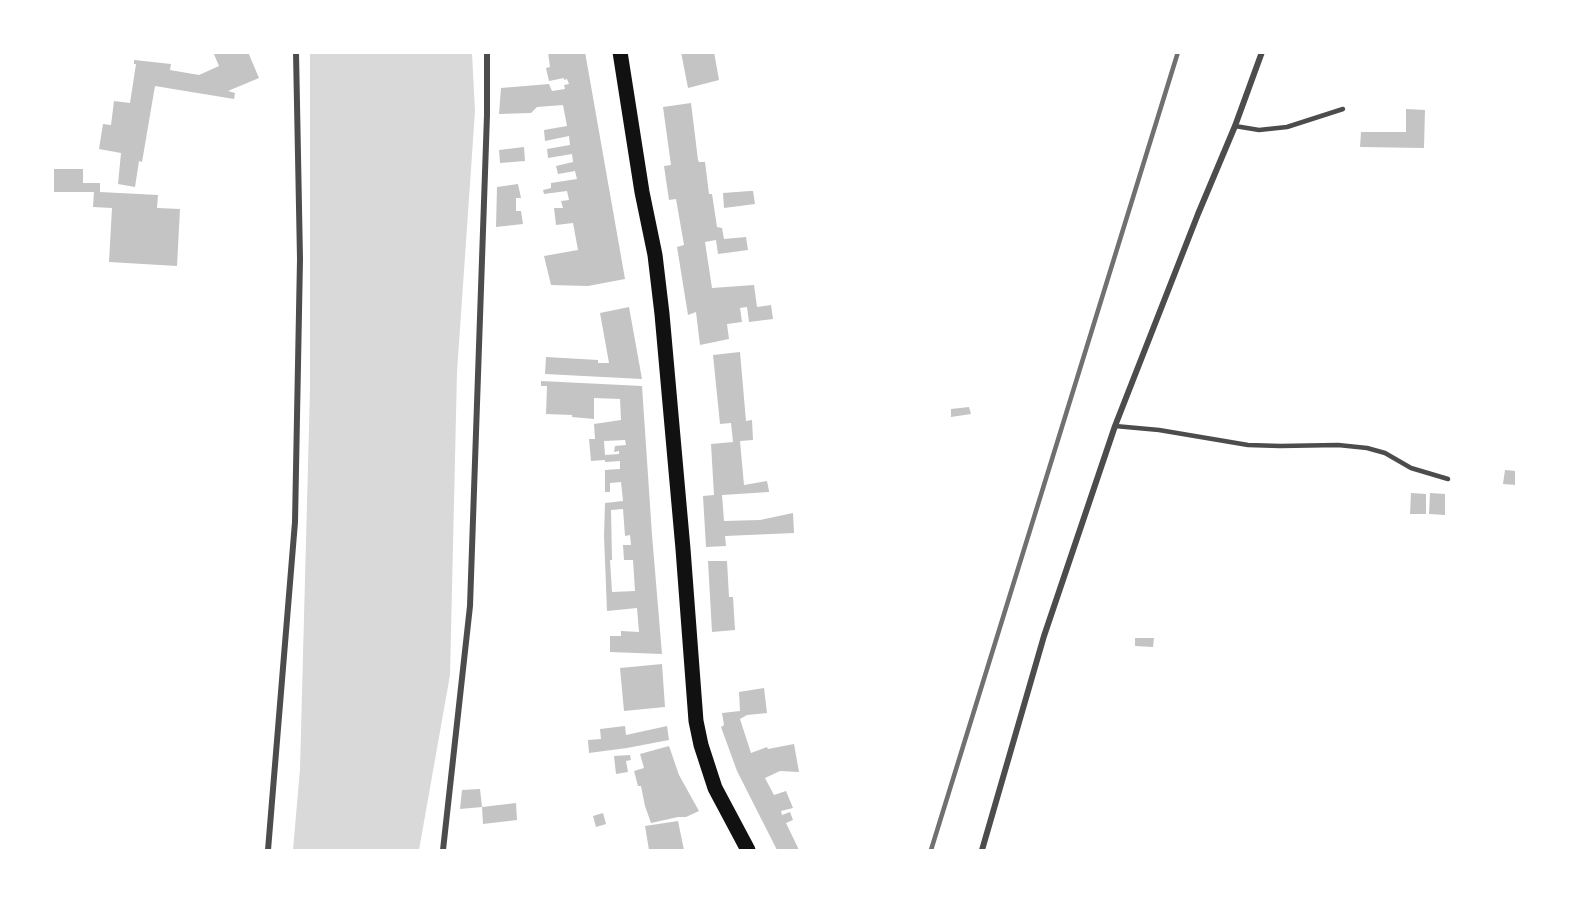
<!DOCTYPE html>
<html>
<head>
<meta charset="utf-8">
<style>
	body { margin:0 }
	#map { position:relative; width:1569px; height:903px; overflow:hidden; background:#fff; font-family:"Varela Round",sans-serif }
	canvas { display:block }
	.frame { position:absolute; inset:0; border:54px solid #fff; pointer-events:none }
</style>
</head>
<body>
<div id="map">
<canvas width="1569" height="903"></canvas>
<div class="frame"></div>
</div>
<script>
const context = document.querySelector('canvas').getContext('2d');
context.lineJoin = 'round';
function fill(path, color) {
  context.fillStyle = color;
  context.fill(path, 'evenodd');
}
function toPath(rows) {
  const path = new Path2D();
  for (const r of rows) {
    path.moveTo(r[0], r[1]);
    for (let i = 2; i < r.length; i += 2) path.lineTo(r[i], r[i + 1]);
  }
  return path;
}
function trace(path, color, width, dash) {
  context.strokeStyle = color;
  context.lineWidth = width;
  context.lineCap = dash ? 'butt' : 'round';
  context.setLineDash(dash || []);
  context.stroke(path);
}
fill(toPath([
	[310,53,472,53,475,111,457,372,450,675,419,850,293,850,300,769,310,389]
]), '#d9d9d9');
fill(toPath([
	[213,52,248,52,259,78,228,91,235,93,234,99,155,86,142,162,139,161,135,187,118,184,121,153,99,149,103,124,111,125,114,101,130,103,136,64,134,64,134,60,171,64,170,70,199,75,219,66],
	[548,52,585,52,625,279,588,286,551,285,544,256,578,250,573,223,556,225,554,208,563,208,561,201,569,200,567,191,544,194,543,190,551,188,551,183,577,179,575,171,558,174,556,166,573,162,572,154,548,158,547,149,570,145,569,136,545,141,544,130,567,126,563,105,537,107,531,113,499,114,501,88,549,84,552,91,565,89,564,85,569,84,567,79,564,80,564,78,549,81,546,68,550,67],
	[681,52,714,52,719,80,688,88],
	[691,103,698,160,699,162,705,162,709,194,712,194,717,227,722,228,724,239,746,237,748,250,718,254,716,240,705,242,712,288,754,285,757,307,771,305,773,319,749,322,747,307,740,308,742,322,727,324,729,339,700,345,696,312,688,315,677,247,684,245,676,199,669,200,664,166,671,165,663,107],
	[1406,109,1425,110,1424,148,1360,147,1361,132,1406,132],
	[524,147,525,161,500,163,499,150],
	[52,169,83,169,83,183,100,183,100,192,158,195,157,208,180,209,177,266,109,262,112,208,93,207,94,192,52,192],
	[518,184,521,198,516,198,516,211,521,211,523,224,496,227,497,187],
	[750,191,753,191,755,204,724,208,723,193],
	[629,307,642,379,545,374,546,357,598,360,598,363,609,363,600,313],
	[740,352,746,421,752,420,753,440,740,441,744,485,767,481,769,491,769,492,722,495,724,521,760,520,793,513,794,533,725,536,726,546,706,547,703,496,714,495,711,444,733,442,731,423,720,424,713,355],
	[541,381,642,386,652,535,662,654,610,652,610,636,621,636,621,631,639,632,637,608,607,611,604,536,605,503,623,501,621,482,610,483,610,492,605,492,605,470,620,469,620,461,605,462,605,460,591,461,589,439,595,439,594,424,621,420,620,399,594,398,594,419,572,417,572,415,546,414,547,386,541,386],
	[625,440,626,445,615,446,614,452,619,451,619,454,605,455,604,441],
	[623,509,625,536,630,535,631,545,623,545,624,560,633,560,635,591,612,592,610,560,612,560,611,510],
	[969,407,971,414,951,417,951,409],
	[1505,470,1516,471,1516,485,1503,484],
	[1411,493,1426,494,1426,514,1410,514],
	[1430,493,1445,494,1445,515,1429,514],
	[708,561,727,561,729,597,733,597,735,630,712,632],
	[1135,638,1154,638,1153,647,1135,646],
	[662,664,665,707,624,711,620,668],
	[764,688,767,713,747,715,740,719,751,753,767,747,768,749,794,744,799,772,780,771,765,778,774,795,786,791,793,808,781,811,782,815,790,812,793,820,786,823,799,850,777,850,737,771,721,727,724,725,722,713,740,711,739,692],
	[625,726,626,735,667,726,669,740,627,748,589,753,588,740,601,739,600,729],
	[669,746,679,775,699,811,686,817,678,817,651,823,645,806,641,786,638,786,634,771,644,768,640,754],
	[630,755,631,760,626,761,628,772,616,774,614,756],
	[480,789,482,807,460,809,462,790],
	[516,803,517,820,483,824,482,807],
	[603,813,606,824,596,827,593,816],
	[678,821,684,850,649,850,645,826]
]), '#c4c4c4');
trace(toPath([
	[1235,126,1259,130,1287,127,1343,109],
	[1115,426,1159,430,1248,445,1280,446,1338,445,1367,448,1385,453,1411,468,1448,479]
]), '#4c4c4c', 4.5);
trace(toPath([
	[268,850,295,522,300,259,296,52],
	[443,850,470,606,487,115,487,52],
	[982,850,1044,636,1115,426,1198,214,1235,126,1262,52]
]), '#4c4c4c', 6);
trace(toPath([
	[620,52,642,192,655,255,662,314,683,549,696,721,701,745,715,788,748,850]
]), '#111', 15);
trace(toPath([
	[931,850,1178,52]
]), '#707070', 4.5);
</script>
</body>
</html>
